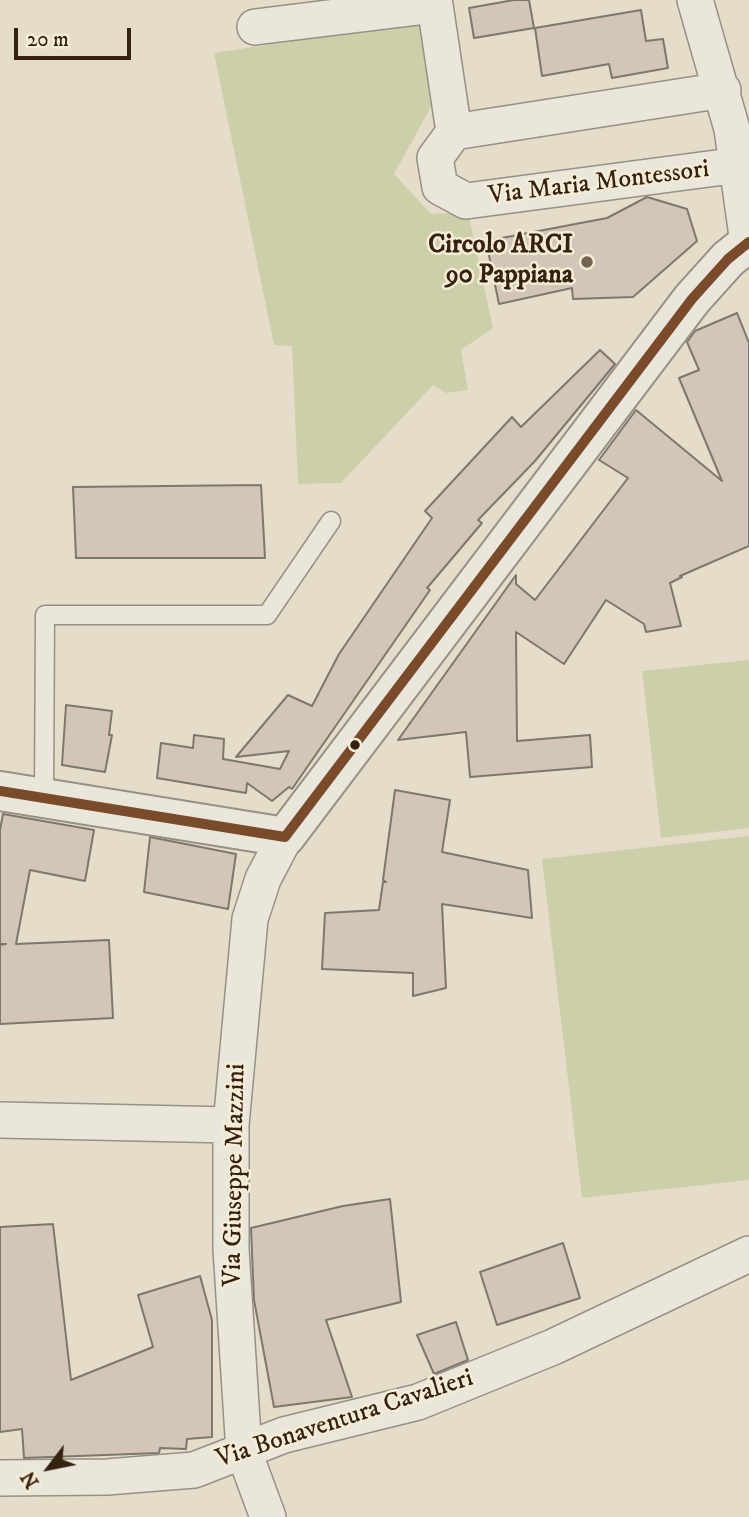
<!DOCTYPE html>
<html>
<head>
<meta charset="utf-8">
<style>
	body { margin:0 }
	#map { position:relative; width:749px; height:1517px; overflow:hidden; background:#e5ddca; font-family:"IM FELL DW Pica",serif }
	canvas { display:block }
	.north { position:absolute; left:14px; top:1433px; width:70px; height:70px; -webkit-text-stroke:5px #f5ecd5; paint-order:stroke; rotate:238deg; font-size:19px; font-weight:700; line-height:28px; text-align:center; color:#352112 }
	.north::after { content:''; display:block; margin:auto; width:24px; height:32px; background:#352112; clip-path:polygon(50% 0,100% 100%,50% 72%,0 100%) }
	.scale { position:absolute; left:14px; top:28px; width:117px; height:32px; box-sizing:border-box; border:4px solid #352112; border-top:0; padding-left:9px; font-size:21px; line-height:24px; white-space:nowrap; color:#352112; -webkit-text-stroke:5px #f5ecd5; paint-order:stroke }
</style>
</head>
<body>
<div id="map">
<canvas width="749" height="1517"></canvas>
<div class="north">N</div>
<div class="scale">20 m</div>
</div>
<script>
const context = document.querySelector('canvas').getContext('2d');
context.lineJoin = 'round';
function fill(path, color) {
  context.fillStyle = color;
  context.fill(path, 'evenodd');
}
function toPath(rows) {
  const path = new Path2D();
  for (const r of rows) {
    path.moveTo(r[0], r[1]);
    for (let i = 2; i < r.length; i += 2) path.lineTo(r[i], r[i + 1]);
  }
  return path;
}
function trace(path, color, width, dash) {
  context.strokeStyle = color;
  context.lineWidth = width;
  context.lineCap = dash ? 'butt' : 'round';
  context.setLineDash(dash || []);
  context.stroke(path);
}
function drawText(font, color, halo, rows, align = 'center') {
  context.font = font + ' "IM FELL DW Pica",serif';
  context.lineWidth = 5;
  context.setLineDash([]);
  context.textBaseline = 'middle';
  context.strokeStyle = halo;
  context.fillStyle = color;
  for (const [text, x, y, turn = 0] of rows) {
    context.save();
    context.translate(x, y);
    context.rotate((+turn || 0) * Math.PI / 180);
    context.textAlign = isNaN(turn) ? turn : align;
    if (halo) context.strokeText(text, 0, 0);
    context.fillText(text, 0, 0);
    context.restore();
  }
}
fill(toPath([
	[419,21,432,105,394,174,431,214,468,212,493,328,461,350,468,390,446,393,433,385,341,483,298,484,292,346,274,345,214,53],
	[749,660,749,828,661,838,642,671],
	[749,836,749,1180,582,1198,542,859]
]), '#cdcfab');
const building = toPath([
	[514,0,529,0,534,28,474,38,469,8,514,0],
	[641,10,646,41,663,39,668,68,612,78,609,64,542,76,535,28,641,10],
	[647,197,687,209,697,241,633,297,573,299,572,288,499,304,486,241,607,218,647,197],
	[737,313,749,343,749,546,680,576,682,577,670,583,681,626,646,632,644,624,606,600,564,664,516,632,517,741,590,735,592,767,470,777,466,732,398,740,516,575,516,584,535,600,628,478,599,460,636,410,722,481,679,378,699,370,687,342,695,331,737,313],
	[600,350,615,364,535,461,478,520,482,523,427,588,430,590,292,789,289,787,272,801,247,783,246,793,157,778,161,743,193,748,194,735,224,739,223,759,280,769,289,751,236,757,288,695,312,706,339,654,432,518,425,511,512,417,521,427,600,350],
	[261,485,265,558,76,558,73,487,261,485],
	[66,705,112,711,109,735,112,735,105,772,62,765,66,705],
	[395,790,450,800,442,852,528,870,532,918,442,904,446,988,413,996,413,973,322,969,325,913,379,910,383,882,386,882,383,880,395,790],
	[3,814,94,830,85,881,30,870,16,944,109,940,113,1018,0,1024,0,945,6,944,0,944,0,830,3,814],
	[150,837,236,854,228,909,144,892,150,837],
	[390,1199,401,1302,326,1320,352,1397,274,1407,254,1300,251,1228,343,1206,390,1199],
	[53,1224,71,1380,153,1347,138,1295,200,1276,212,1320,212,1437,187,1439,186,1449,160,1448,159,1453,24,1458,22,1429,0,1432,0,1227,53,1224],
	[563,1243,580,1298,497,1325,480,1272,563,1243],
	[456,1322,468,1360,434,1374,417,1335,456,1322]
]);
fill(building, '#d3c5b8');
trace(building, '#7e776b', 2);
const service = toPath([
	[44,798,45,615,267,615,331,521]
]);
const minor = toPath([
	[695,0,732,129,748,243],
	[255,27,435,5,454,132],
	[723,90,454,132,435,158,440,187,466,201,739,165],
	[0,1120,231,1125],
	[0,1478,107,1477,194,1470,284,1435,418,1402,553,1347,749,1254],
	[268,1517,244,1452,231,1249,231,1125,250,919,263,879,285,837]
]);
const tertiary = toPath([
	[0,791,285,837,692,299,728,259,749,242]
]);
trace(service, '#979084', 21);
trace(minor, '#979084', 38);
trace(tertiary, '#979084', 42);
trace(service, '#eae6dc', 18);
trace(minor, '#eae6dc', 35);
trace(tertiary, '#eae6dc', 38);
trace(toPath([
	[0,791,285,837,692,299,728,259,749,242]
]), '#7a4b2a', 10);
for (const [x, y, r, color] of [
	[587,262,7,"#736352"],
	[355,745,6,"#352112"]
]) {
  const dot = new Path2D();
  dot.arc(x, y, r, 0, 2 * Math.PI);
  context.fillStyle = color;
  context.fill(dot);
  trace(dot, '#f5ecd5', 2.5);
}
drawText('26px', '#352112', '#f5ecd5', [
	["Via Maria Montessori",599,184,-7],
	["Via Giuseppe Mazzini",236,1175,-89],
	["Via Bonaventura Cavalieri",345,1420,-18]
]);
drawText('bold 26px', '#352112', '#f5ecd5', [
	["Circolo ARCI",573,247],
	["90 Pappiana",573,277]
], 'right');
</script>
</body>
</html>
